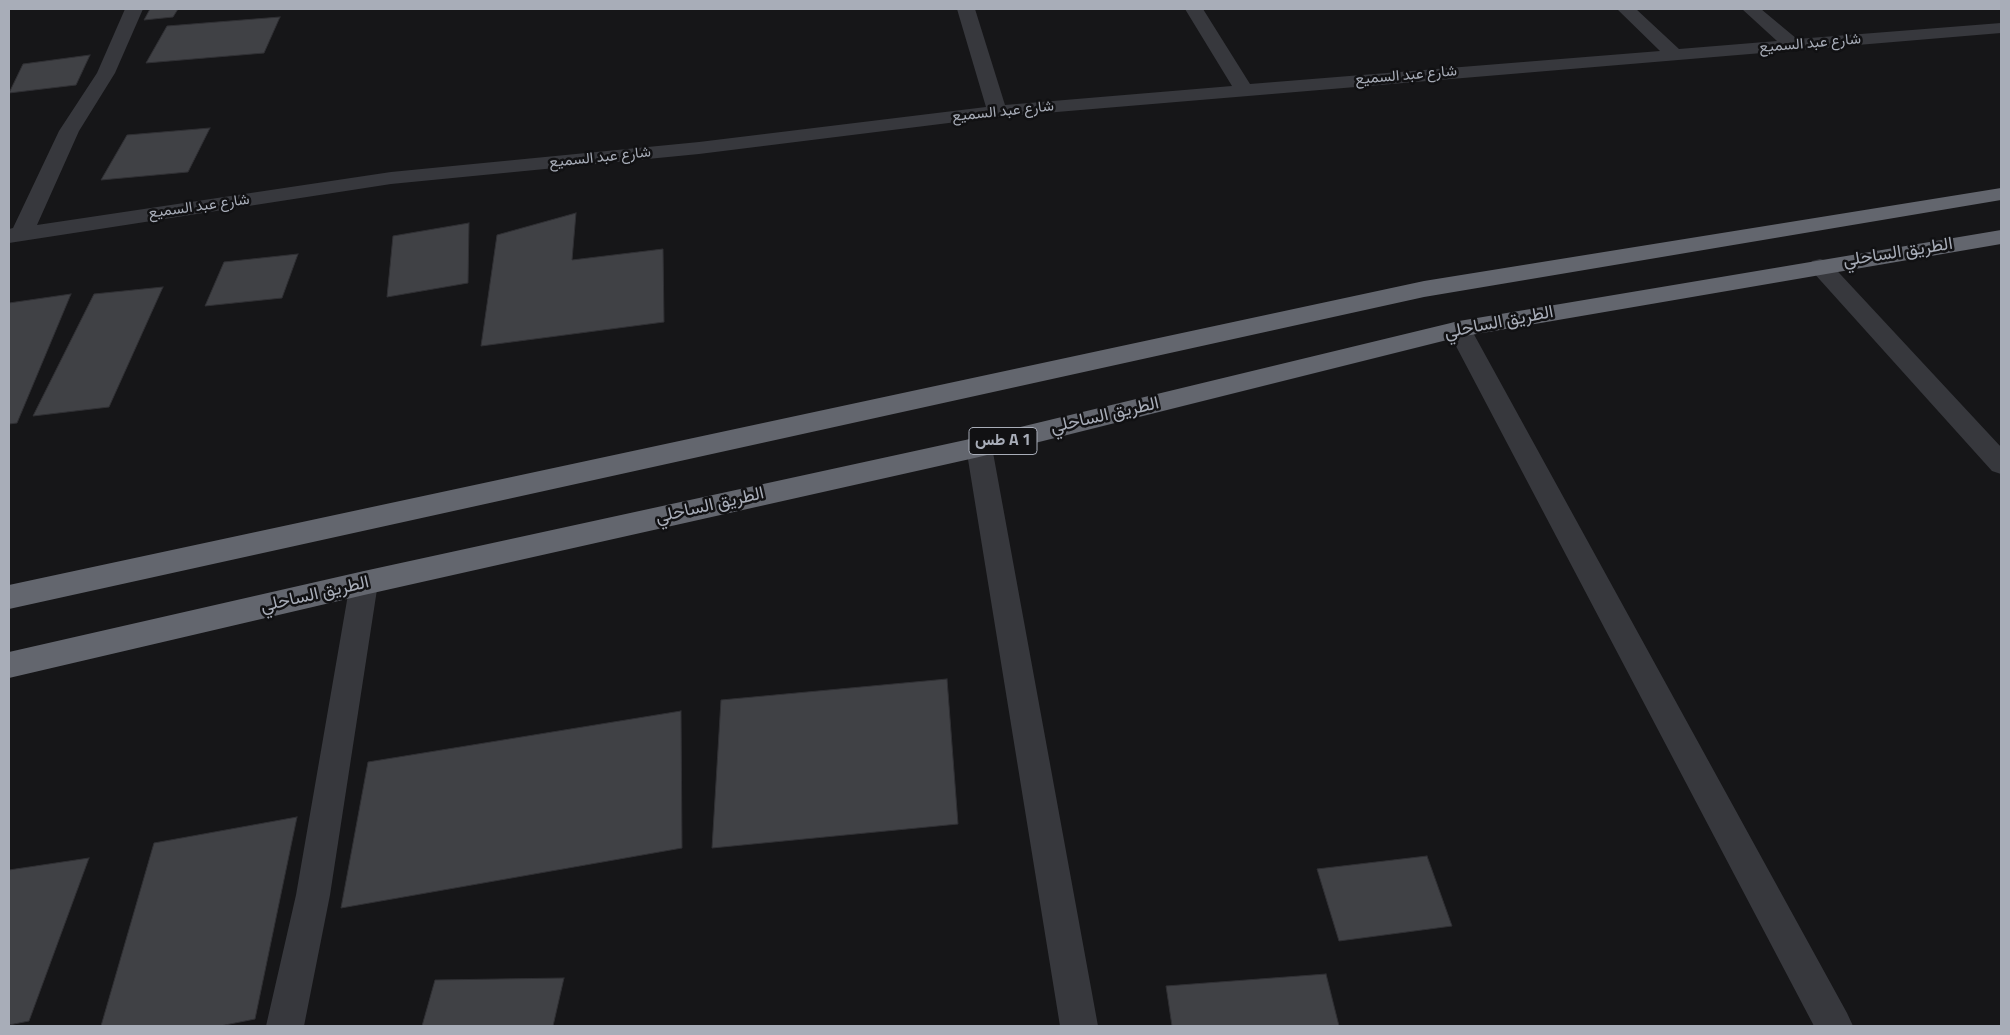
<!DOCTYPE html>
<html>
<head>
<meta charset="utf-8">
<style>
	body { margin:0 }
	#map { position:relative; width:2010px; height:1035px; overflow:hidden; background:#161618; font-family:"Titillium Web",sans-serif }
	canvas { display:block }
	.frame { position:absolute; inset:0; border:10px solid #a8adb8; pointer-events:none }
</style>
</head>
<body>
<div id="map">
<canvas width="2010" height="1035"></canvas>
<div class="frame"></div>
</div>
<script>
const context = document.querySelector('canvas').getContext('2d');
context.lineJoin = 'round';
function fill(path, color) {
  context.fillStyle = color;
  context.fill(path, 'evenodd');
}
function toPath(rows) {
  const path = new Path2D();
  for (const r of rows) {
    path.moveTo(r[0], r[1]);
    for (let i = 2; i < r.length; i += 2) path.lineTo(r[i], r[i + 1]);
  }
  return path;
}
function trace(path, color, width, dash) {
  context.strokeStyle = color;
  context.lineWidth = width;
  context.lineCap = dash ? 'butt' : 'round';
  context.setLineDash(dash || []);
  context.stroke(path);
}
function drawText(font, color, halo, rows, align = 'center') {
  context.font = font + ' "Titillium Web",Vazirmatn,sans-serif';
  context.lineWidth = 5;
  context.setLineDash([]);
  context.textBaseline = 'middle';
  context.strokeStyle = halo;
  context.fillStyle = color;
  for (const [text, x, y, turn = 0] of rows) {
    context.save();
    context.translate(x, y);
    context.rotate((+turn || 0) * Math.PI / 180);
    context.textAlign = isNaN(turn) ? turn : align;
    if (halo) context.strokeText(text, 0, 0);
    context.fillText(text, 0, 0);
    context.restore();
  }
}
const building = toPath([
	[150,9,178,9,173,17,144,20,150,9],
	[280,17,264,53,146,63,167,26,280,17],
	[90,55,76,85,9,93,23,64,90,55],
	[210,128,188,172,101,180,127,135,210,128],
	[576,213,572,260,663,249,664,322,481,346,497,235,576,213],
	[469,223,468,283,387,297,393,236,469,223],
	[298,254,282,298,205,306,224,262,298,254],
	[163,287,109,407,33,416,94,294,163,287],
	[71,294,17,423,9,424,9,303,71,294],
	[947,679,958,824,712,848,721,700,947,679],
	[681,711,682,848,341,908,368,762,681,711],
	[297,817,255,1019,220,1026,101,1026,154,843,297,817],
	[1427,856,1452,926,1339,941,1317,869,1427,856],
	[89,858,29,1021,9,1025,9,870,89,858],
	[1326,974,1339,1026,1172,1026,1166,986,1326,974],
	[564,978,553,1026,422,1026,435,980,564,978]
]);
fill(building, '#404145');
trace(building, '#303034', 1);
fill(toPath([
	[125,9,143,9,115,73,79,131,37,225,391,172,699,142,986,107,957,9,975,9,1005,105,1232,86,1185,9,1203,9,1250,84,1660,51,1617,9,1636,9,1679,49,1777,41,1742,9,1761,9,1797,39,2001,23,2001,33,997,117,699,154,391,184,9,243,9,229,13,228,59,131,97,73,125,9],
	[1820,259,1828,261,2001,447,2001,474,1992,471,1812,271,1809,266,1812,261,1820,259],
	[1459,321,1467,323,1471,329,1847,1013,1853,1026,1814,1026,1447,329,1451,323,1459,321],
	[979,437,988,440,992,447,1098,1026,1060,1026,966,447,970,440,979,437],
	[364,571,374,575,378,583,330,895,304,1026,266,1026,296,895,350,583,354,575,364,571]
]), '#37383d');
fill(toPath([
	[2001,188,2001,200,1424,297,9,609,9,585,1424,281,2001,188],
	[2001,230,2001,244,1459,337,979,457,364,595,9,678,9,652,364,571,979,437,1459,321,2001,230]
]), '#63666e');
drawText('15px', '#a8adb8', '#111113', [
	["شارع عبد السميع",1810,44,-5],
	["شارع عبد السميع",1406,76,-5],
	["شارع عبد السميع",1003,112,-6],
	["شارع عبد السميع",600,158,-6],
	["شارع عبد السميع",199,207,-8]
]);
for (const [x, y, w] of [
	[1003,441,68]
]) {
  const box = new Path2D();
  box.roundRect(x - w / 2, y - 13.5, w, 27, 4);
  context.fillStyle = '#111113';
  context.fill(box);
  trace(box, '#a8adb8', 1);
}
drawText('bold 16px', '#a8adb8', null, [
	["طس A 1",1003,441]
]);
drawText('18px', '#a8adb8', '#111113', [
	["الطريق الساحلي",1898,253,-9],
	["الطريق الساحلي",1499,323,-11],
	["الطريق الساحلي",1105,416,-13],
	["الطريق الساحلي",710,506,-13],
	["الطريق الساحلي",315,595,-13]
]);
</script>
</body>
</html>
